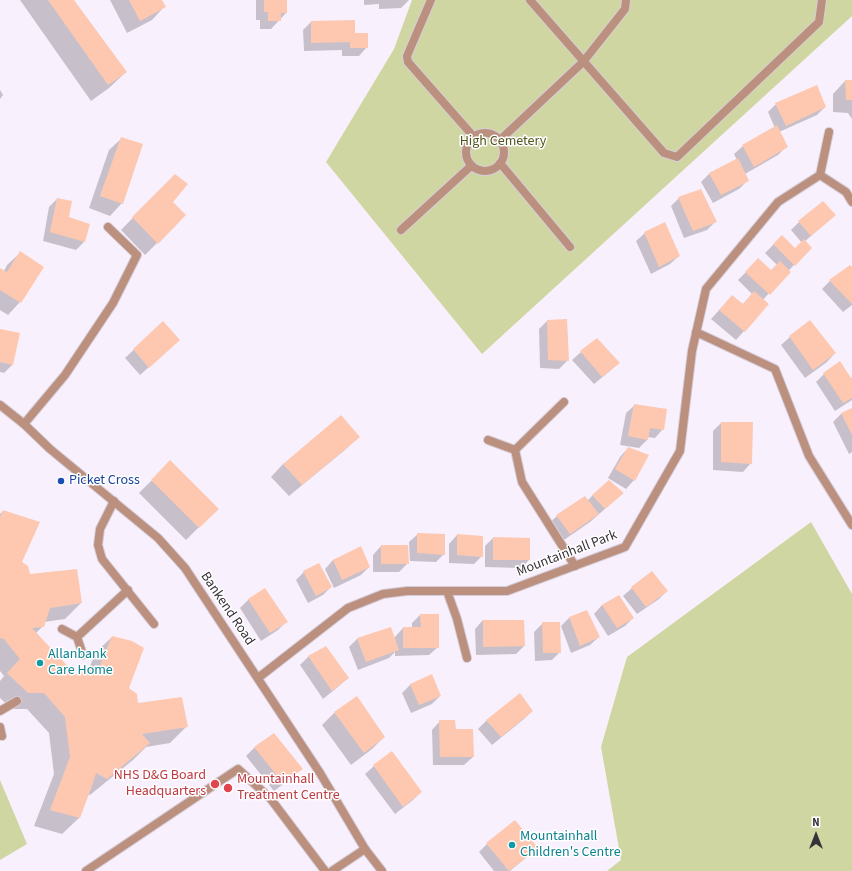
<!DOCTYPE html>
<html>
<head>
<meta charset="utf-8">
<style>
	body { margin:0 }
	#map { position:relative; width:852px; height:871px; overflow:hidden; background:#f9f0fd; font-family:"Source Sans 3",sans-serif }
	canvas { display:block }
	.north { position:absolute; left:796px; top:815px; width:40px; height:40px; -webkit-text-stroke:3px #fff; paint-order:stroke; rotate:0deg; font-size:11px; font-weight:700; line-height:16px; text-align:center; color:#373238 }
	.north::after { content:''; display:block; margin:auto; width:14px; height:18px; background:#373238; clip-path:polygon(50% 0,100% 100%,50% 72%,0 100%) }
</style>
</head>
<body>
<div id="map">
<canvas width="852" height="871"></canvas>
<div class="north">N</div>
</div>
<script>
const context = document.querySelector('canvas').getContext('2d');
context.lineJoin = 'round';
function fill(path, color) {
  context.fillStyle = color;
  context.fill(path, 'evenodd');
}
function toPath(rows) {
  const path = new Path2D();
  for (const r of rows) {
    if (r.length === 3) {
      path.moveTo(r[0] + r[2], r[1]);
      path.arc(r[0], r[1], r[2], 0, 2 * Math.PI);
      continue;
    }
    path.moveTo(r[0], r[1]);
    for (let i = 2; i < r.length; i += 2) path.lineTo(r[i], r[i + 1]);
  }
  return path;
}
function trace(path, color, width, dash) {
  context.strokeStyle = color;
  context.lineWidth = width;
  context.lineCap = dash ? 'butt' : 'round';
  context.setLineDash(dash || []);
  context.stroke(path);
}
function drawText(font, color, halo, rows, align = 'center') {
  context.font = font + ' "Source Sans 3",sans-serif';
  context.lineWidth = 3;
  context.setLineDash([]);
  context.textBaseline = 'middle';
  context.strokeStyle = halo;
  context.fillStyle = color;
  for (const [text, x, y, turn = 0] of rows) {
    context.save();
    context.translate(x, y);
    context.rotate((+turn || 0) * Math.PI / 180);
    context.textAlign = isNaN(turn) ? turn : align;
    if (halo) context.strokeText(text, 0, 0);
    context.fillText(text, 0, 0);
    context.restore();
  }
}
fill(toPath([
	[412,0,852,0,852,16,482,354,326,162,394,49],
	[811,522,852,594,852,871,607,871,621,860,601,747,627,657],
	[0,780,27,844,0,860]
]), '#d0d6a1');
fill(toPath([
	[20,0,73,0,126,72,109,88,91,101],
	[110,0,161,0,164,7,152,20,127,33],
	[256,0,286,0,286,13,271,29,260,29,260,20,256,20],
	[364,0,409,0,401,8,379,9,379,4,364,5],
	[311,22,354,34,367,47,359,56,342,56,342,50,304,51,303,30],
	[852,70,852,119,848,113,833,112,833,94,845,81,852,81],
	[0,90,3,95,0,99],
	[776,104,825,107,817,115,779,132,786,147,778,155,745,174,748,180,739,189,713,203,701,182,709,174,737,160,734,154,743,146,775,128,768,112],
	[122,138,122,203,110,216,89,208,109,150],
	[175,175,171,202,157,243,145,255,121,230],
	[679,198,716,221,707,230,684,238,671,206],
	[57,199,68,218,84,242,76,250,43,241,49,207],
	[799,222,826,223,804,242,811,248,788,271,763,300,768,304,736,340,711,319,732,296,742,305,752,294,738,280,758,260,771,271,777,265,765,253,782,236,795,249,802,243,791,230],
	[645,233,679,256,670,264,651,274,636,241],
	[20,253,20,302,8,315,0,310,0,269,4,271,7,265],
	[852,269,852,305,843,312,822,289,830,281],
	[566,320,568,360,559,369,540,368,539,329,547,321],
	[163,323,179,340,140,375,125,358],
	[0,330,18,334,12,365,4,373,0,372],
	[790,337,835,353,827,362,805,378,781,345],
	[581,352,618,363,610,371,594,384,572,360],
	[824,374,850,379,852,378,852,400,835,411,816,382],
	[635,405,663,429,655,438,648,437,647,440,639,448,620,445,626,413],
	[852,409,852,452,849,454,833,422,841,414],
	[721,423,751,463,743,472,713,470,713,431],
	[358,437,346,449,289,496,271,477,283,464],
	[628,448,634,480,626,489,608,478,620,457],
	[170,462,217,509,186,540,139,493],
	[593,495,614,501,590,522,561,542,548,524,557,516,585,497,587,501],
	[3,511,20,562,29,575,81,603,65,619,44,622,43,626,36,633,75,676,89,669,95,653,112,637,128,689,137,704,187,726,170,743,146,747,133,760,90,795,88,794,79,818,62,834,34,826,54,774,49,733,27,709,12,709,0,698,0,681,4,676,0,671,0,514],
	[418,534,444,554,436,562,410,561,409,542],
	[457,535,482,556,474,564,449,563,449,544],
	[493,538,529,539,529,560,521,568,485,567,485,546],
	[381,546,407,546,408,563,399,572,373,572,373,555],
	[361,548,369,567,361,575,334,588,325,569,333,560],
	[304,572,331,587,323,595,308,603,296,580],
	[632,588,667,591,659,599,637,614,623,596],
	[265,589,286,622,278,630,261,641,240,608,248,600],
	[619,596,633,618,625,626,608,636,594,614,602,605],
	[587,611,599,637,590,645,571,653,561,626,569,618],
	[420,615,438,647,429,655,395,656,395,652,389,658,358,670,349,647,357,639,394,638,403,628,412,628,412,623],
	[483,620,524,646,516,654,476,655,475,629],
	[543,623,560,652,552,660,535,661,534,632],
	[326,647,348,678,339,686,323,699,300,665,308,657],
	[411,684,440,696,432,704,411,713,402,693],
	[520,695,532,711,524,719,492,745,478,729,486,721],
	[357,697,384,737,372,749,351,765,322,725,334,713],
	[440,721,455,730,473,757,464,765,433,765,432,730],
	[274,735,301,769,293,777,274,791,246,756,254,748],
	[374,766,421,792,413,800,395,814,365,774],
	[487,844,537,848,528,856,510,871,494,871,479,852]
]), '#0003');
fill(toPath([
	[48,0,74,0,127,72,108,85],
	[129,0,162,0,166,7,140,21],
	[264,0,287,0,287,13,281,13,281,21,268,21,268,12,264,12],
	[355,20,355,33,368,33,368,48,350,48,350,42,311,43,311,21],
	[845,80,852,80,852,100,846,100],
	[817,85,826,107,786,126,775,103],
	[777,125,788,147,754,167,742,145],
	[121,137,143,144,123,204,100,196],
	[738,158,749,181,721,195,709,173],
	[175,174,188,184,173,202,186,215,158,244,132,217],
	[701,189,717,222,693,231,678,197],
	[57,198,72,201,69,217,90,224,85,242,50,232],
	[823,201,836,215,811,236,798,221],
	[665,222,680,256,659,267,644,232],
	[782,235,795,248,804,239,812,248,795,266,773,244],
	[20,251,44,267,21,303,0,290,0,268,7,272],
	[758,258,771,270,780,261,791,272,770,295,745,272],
	[850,265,852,267,852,304,829,280],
	[754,291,769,304,745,332,719,310,732,295,743,304],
	[567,319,569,361,548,360,547,320],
	[810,320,836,353,813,370,789,336],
	[163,321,180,340,149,368,133,349],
	[0,329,20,333,13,365,0,362],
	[597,338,620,363,602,377,580,351],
	[840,361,851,378,852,377,852,398,843,403,823,373],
	[634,404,667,409,664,430,650,428,648,440,628,436],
	[852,408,852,435,841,413],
	[341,415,360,437,302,485,283,464],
	[721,422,753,422,752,464,721,462],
	[628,447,649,455,635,481,615,469],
	[170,460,219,509,199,528,151,480],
	[609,480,624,493,605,509,592,495],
	[585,496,599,514,570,534,556,515],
	[3,510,40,522,22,562,28,566,30,574,77,569,82,603,50,608,44,627,32,628,76,675,87,667,97,673,112,636,132,641,144,648,129,688,137,694,138,703,182,697,188,727,142,734,150,743,107,779,96,773,93,783,80,818,50,810,70,757,65,717,44,693,28,693,7,673,20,659,4,639,0,638,0,517],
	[417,533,445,534,445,555,417,553],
	[457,534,483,536,483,557,457,555],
	[493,537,530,538,530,560,493,560],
	[381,545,408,545,409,564,381,564],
	[361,546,370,567,342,580,333,560],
	[319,563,332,587,316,596,303,571],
	[652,571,668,591,646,607,631,587],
	[265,588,288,622,270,633,248,599],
	[619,595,634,618,617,628,602,605],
	[587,610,600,637,580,646,569,617],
	[420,614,439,614,439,648,403,648,403,627,421,627],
	[483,620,524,620,525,646,483,647],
	[542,622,560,622,561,653,543,653],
	[391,627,399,650,366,662,357,638],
	[326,646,349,678,332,691,308,656],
	[432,674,441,696,419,705,410,684],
	[520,693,533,711,501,737,486,720],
	[357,696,385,737,364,753,334,712],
	[439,720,455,720,456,729,473,729,474,757,440,757],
	[274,733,303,769,283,783,254,747],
	[392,751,422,792,403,807,373,765],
	[515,820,538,848,509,871,486,843]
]), '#fdc8af');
const service = toPath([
	[431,0,407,56,408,62,473,136],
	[530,0,664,153,677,157,819,22,822,0],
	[485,152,19],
	[500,140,583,62,625,9,626,0],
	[500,163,570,247],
	[401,230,471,166],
	[114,501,100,529,98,545,102,559,154,624],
	[62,629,77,637,83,655],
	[77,637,128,590],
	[0,711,17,701],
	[0,727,2,736],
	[86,871,238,769,270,798,325,871],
	[332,871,365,849]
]);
const minor = toPath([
	[820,175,846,192,852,202],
	[696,332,775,369,809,456,852,525],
	[564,402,515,450,522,482,575,566],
	[24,424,65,375,113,303,137,255,108,227],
	[488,440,515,450],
	[447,591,457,619,467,658],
	[258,678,348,608,383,594,407,591,507,591,625,547,680,451,692,351,706,289,778,202,820,175,829,132]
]);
const tertiary = toPath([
	[0,405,24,424,50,449,158,538,185,568,320,773,365,849,382,871]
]);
trace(service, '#d6ceda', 10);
trace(minor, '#d6ceda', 10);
trace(tertiary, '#d6ceda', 10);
trace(service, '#bb907e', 8);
trace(minor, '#bb907e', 8);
trace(tertiary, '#bb907e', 8);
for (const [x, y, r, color] of [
	[61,481,4,"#1a4fb4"],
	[40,663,4,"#0f9aa8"],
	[215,784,5,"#e0444e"],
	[228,788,5,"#e0444e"],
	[512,845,4,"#0f9aa8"]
]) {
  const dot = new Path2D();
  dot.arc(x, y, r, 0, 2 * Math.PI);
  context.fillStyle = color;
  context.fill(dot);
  trace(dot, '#fff', 1.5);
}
drawText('14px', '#52561c', '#fff', [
	["High Cemetery",503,142]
]);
drawText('14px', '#164399', '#fff', [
	["Picket Cross",69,481]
], 'left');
drawText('14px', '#373238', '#fff', [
	["Mountainhall Park",567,554,-21],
	["Bankend Road",227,609,56]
]);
drawText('14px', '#0d838f', '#fff', [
	["Allanbank",48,655],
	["Care Home",48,671],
	["Mountainhall",520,837],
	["Children's Centre",520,853]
], 'left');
drawText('14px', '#be3a42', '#fff', [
	["NHS D&G Board",206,776],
	["Headquarters",206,792],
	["Mountainhall",237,780,"left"],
	["Treatment Centre",237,796,"left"]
], 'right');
</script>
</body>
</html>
